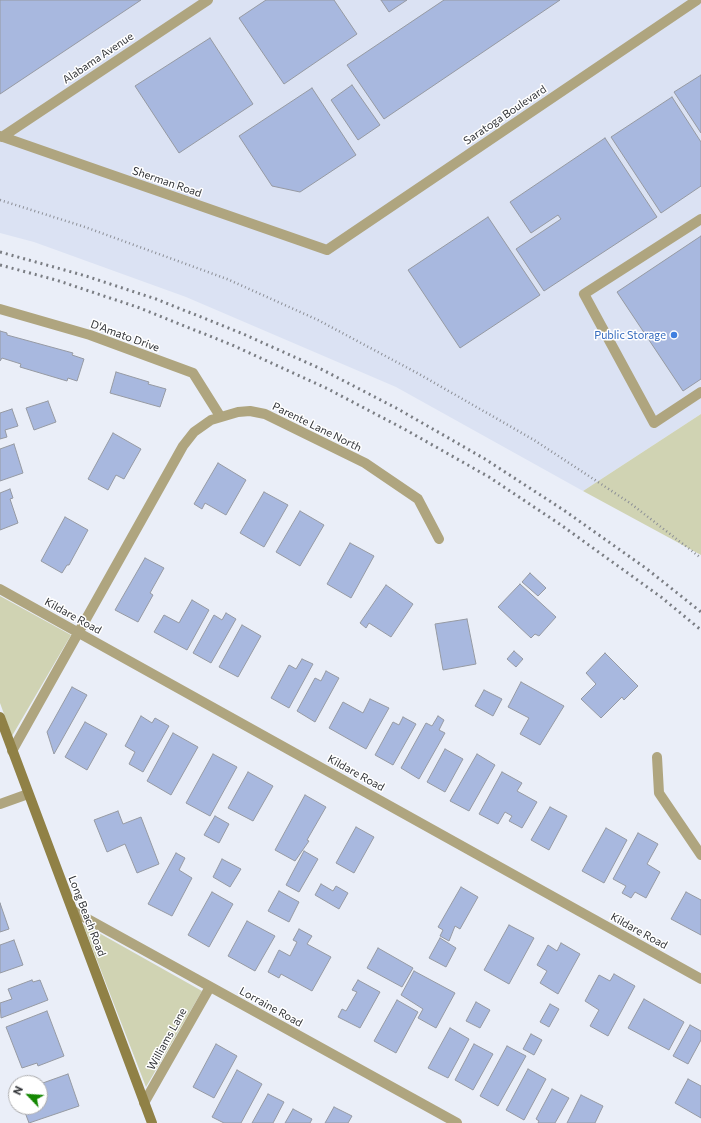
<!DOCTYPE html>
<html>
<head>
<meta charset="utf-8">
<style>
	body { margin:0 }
	#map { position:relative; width:701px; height:1123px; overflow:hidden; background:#eaeef8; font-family:Commissioner,sans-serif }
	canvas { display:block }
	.north { position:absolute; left:8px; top:1075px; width:40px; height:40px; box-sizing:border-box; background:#fff; border:1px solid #adadaf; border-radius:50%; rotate:295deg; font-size:11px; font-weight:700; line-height:16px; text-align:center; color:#313337 }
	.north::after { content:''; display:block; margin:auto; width:14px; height:18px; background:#148702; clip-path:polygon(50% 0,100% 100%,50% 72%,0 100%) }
</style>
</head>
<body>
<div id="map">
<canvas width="701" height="1123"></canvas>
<div class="north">N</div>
</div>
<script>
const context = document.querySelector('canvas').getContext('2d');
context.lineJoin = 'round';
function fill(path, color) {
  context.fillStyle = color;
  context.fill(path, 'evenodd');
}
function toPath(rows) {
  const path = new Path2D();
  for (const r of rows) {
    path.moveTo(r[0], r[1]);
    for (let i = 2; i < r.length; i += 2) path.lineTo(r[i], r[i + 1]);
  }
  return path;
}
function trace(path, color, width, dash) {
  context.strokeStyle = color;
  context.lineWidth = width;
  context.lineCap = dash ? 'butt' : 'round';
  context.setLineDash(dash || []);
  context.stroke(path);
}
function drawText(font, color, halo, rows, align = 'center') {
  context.font = font + ' Commissioner,sans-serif';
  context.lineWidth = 3;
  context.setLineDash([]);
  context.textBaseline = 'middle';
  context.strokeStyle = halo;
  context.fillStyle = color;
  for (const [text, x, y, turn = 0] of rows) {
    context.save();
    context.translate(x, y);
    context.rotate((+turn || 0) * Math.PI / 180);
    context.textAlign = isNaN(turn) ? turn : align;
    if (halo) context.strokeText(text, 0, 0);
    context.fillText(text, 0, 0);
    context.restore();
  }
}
fill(toPath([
	[0,0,701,0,701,414,583,491,396,387,186,297,34,242,0,233]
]), '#dbe2f3');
fill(toPath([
	[701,414,701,555,583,491],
	[0,596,71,635,12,736,0,703],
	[83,924,202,991,146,1087]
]), '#d0d3b3');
const building = toPath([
	[0,0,141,0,0,94,0,0],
	[266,0,334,0,357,34,284,84,239,18,266,0],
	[381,0,407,0,389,12,381,0],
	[444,0,560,0,384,119,347,65,444,0],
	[210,38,253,104,179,153,135,86,210,38],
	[701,75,701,133,674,92,701,75],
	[352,85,380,125,358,140,331,100,352,85],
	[312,88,356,155,300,192,272,186,239,136,312,88],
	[672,97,701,142,701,186,661,213,611,137,672,97],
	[605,138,657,217,544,291,516,249,561,219,558,215,531,233,510,202,605,138],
	[488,217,540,295,460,348,408,270,488,217],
	[701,236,701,379,683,391,617,292,701,236],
	[0,331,7,333,7,335,73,353,72,355,84,359,77,381,68,378,67,381,20,367,21,364,2,358,0,361,0,331],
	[116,372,149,382,148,384,166,389,160,407,110,393,116,372],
	[48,401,56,422,34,430,26,408,48,401],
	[12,409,18,426,5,430,7,437,0,439,0,413,12,409],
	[113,433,141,449,124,479,116,475,108,490,88,479,113,433],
	[14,444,23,473,0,481,0,449,14,444],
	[218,463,246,480,226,515,205,503,202,509,194,504,218,463],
	[10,489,13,498,10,499,18,523,0,530,0,493,10,489],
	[264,492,288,505,264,547,240,533,264,492],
	[300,511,324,525,300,566,276,552,300,511],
	[65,517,88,530,69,565,67,565,62,573,41,561,65,517],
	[350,543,374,556,351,598,327,584,350,543],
	[145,558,164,568,150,593,153,595,138,622,115,610,145,558],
	[530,573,546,588,538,596,522,582,530,573],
	[520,584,556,617,539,636,535,634,531,638,498,607,520,584],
	[386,585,413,604,391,637,369,623,366,628,360,623,386,585],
	[192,600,209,610,187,650,154,632,164,615,179,623,192,600],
	[226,613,236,619,211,663,193,653,214,615,222,620,226,613],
	[467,619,476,664,443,670,435,624,467,619],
	[242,625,261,636,238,677,219,667,242,625],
	[514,651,523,659,516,667,507,659,514,651],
	[605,653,638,686,624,700,622,697,601,718,581,699,596,684,586,673,605,653],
	[302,659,313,664,289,708,271,698,289,665,296,669,302,659],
	[326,671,339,678,315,722,297,711,315,678,321,681,326,671],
	[521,682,564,706,540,745,520,734,529,718,508,707,521,682],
	[72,687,87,695,54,754,47,732,72,687],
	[484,690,502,699,493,716,475,706,484,690],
	[370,699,389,708,366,749,329,728,343,702,363,713,370,699],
	[141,716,152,723,155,718,169,726,143,772,129,764,135,752,125,746,141,716],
	[438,716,444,720,439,730,445,733,419,779,401,768,426,723,432,726,438,716],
	[403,717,416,724,393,765,375,755,393,722,399,725,403,717],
	[85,722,107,734,87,770,65,757,85,722],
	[173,733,198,747,171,795,147,781,173,733],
	[445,749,463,759,445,792,427,782,445,749],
	[213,754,237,767,210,816,186,803,213,754],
	[477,754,495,765,469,811,450,801,477,754],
	[248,772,273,786,253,821,228,808,248,772],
	[502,772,522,783,517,791,537,802,522,828,509,821,512,816,505,812,498,824,479,814,502,772],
	[305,795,326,807,307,840,309,841,295,861,275,850,305,795],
	[550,807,567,816,549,850,531,840,550,807],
	[118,811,123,824,141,817,159,864,137,873,125,844,107,852,94,820,118,811],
	[215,816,229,824,219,843,204,835,215,816],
	[356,827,374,837,354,873,336,863,356,827],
	[606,828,627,840,604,883,582,871,606,828],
	[638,833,658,844,647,864,660,872,646,898,635,892,631,898,622,893,626,886,613,879,638,833],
	[304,851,318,859,299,892,286,885,304,851],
	[176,853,185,858,179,870,192,878,172,916,148,904,176,853],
	[222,859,241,869,230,887,213,877,222,859],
	[321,884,333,891,336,886,348,893,339,909,315,895,321,884],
	[461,887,478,897,460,929,455,926,449,941,440,936,443,930,438,927,461,887],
	[279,891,299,902,289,922,268,911,279,891],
	[212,892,233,904,209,947,188,935,212,892],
	[686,892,701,900,701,935,671,919,686,892],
	[0,903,9,929,0,932,0,903],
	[247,921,275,936,255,971,228,956,247,921],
	[509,925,534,938,509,984,484,970,509,925],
	[299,929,312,936,307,944,331,957,312,991,281,974,279,978,268,972,279,950,290,956,297,942,293,940,299,929],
	[440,938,456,948,446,967,429,958,440,938],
	[14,940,23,965,0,973,0,945,14,940],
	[561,943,580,954,558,994,540,983,547,971,537,965,548,945,557,951,561,943],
	[378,948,413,968,402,987,367,968,378,948],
	[414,971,455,993,436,1028,418,1018,423,1009,401,995,414,971],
	[614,974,635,986,608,1036,590,1026,599,1010,585,1001,599,975,610,981,614,974],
	[32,980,33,982,40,980,48,1000,1,1018,0,1003,12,999,8,989,32,980],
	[358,980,380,992,360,1028,338,1017,342,1009,346,1011,357,992,352,990,358,980],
	[644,999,684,1022,669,1050,628,1028,644,999],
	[397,1000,418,1012,396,1053,374,1041,397,1000],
	[476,1002,490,1010,480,1028,466,1021,476,1002],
	[550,1004,559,1009,549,1027,540,1022,550,1004],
	[47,1011,64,1056,38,1066,37,1063,22,1068,6,1027,47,1011],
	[690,1025,701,1031,701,1040,688,1064,673,1056,690,1025],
	[450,1028,469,1039,448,1078,428,1068,450,1028],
	[531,1034,542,1040,534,1055,523,1049,531,1034],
	[216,1044,237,1056,214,1098,193,1087,216,1044],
	[474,1044,493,1054,473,1090,455,1080,474,1044],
	[507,1046,526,1056,498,1106,480,1096,507,1046],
	[528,1069,546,1079,524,1120,506,1110,528,1069],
	[237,1070,262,1084,241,1123,224,1123,212,1117,237,1070],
	[68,1074,79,1106,29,1123,23,1107,40,1107,40,1084,68,1074],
	[688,1079,701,1086,701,1118,675,1103,688,1079],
	[552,1089,569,1098,555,1123,538,1123,539,1121,536,1119,552,1089],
	[268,1094,284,1102,273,1123,252,1123,268,1094],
	[581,1095,603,1106,595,1123,567,1123,581,1095],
	[334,1107,352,1116,348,1123,325,1123,334,1107],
	[293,1109,312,1119,310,1123,285,1123,293,1109]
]);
fill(building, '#a8b8df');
trace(building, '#969aa3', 1);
trace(toPath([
	[0,200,85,227,227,279,318,320,419,374,534,440,630,503,701,558]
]), '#8c8f96', 2.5, [1, 3]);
trace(toPath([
	[701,219,584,294,654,423,701,392]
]), '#afa57f', 10);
trace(toPath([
	[0,136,327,250,697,0],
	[2,137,208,0],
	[0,309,90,335,193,373,220,416],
	[0,589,701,979],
	[12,751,183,446,194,432,211,420,238,412,250,411,265,414,365,463,418,499,439,539],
	[657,757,659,793,701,855],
	[0,804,28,794],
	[73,911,457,1123],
	[144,1103,210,987]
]), '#afa57f', 10);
trace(toPath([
	[0,717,152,1123]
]), '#908146', 10);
trace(toPath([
	[0,252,86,276,156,299,241,333,319,368,398,409,485,459,565,511,647,569,701,612],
	[0,265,56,280,137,307,232,345,328,389,406,430,489,477,561,525,661,597,701,630]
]), '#7a7d83', 3, [2, 4]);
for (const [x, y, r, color] of [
	[674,335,4,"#3f7fe0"]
]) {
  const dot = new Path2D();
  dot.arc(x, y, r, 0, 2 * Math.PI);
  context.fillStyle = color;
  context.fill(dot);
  trace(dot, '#fff', 1.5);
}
drawText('11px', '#313337', '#fff', [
	["Alabama Avenue",98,58,-34],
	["Saratoga Boulevard",505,115,-34],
	["Sherman Road",167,182,19],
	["D'Amato Drive",125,336,20],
	["Parente Lane North",317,427,26],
	["Kildare Road",73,616,29],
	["Kildare Road",356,773,29],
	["Long Beach Road",87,916,69],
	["Kildare Road",639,931,29],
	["Lorraine Road",271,1007,29],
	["Williams Lane",167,1039,-61]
]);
drawText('11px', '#366cbe', '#fff', [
	["Public Storage",666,335]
], 'right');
</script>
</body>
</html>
